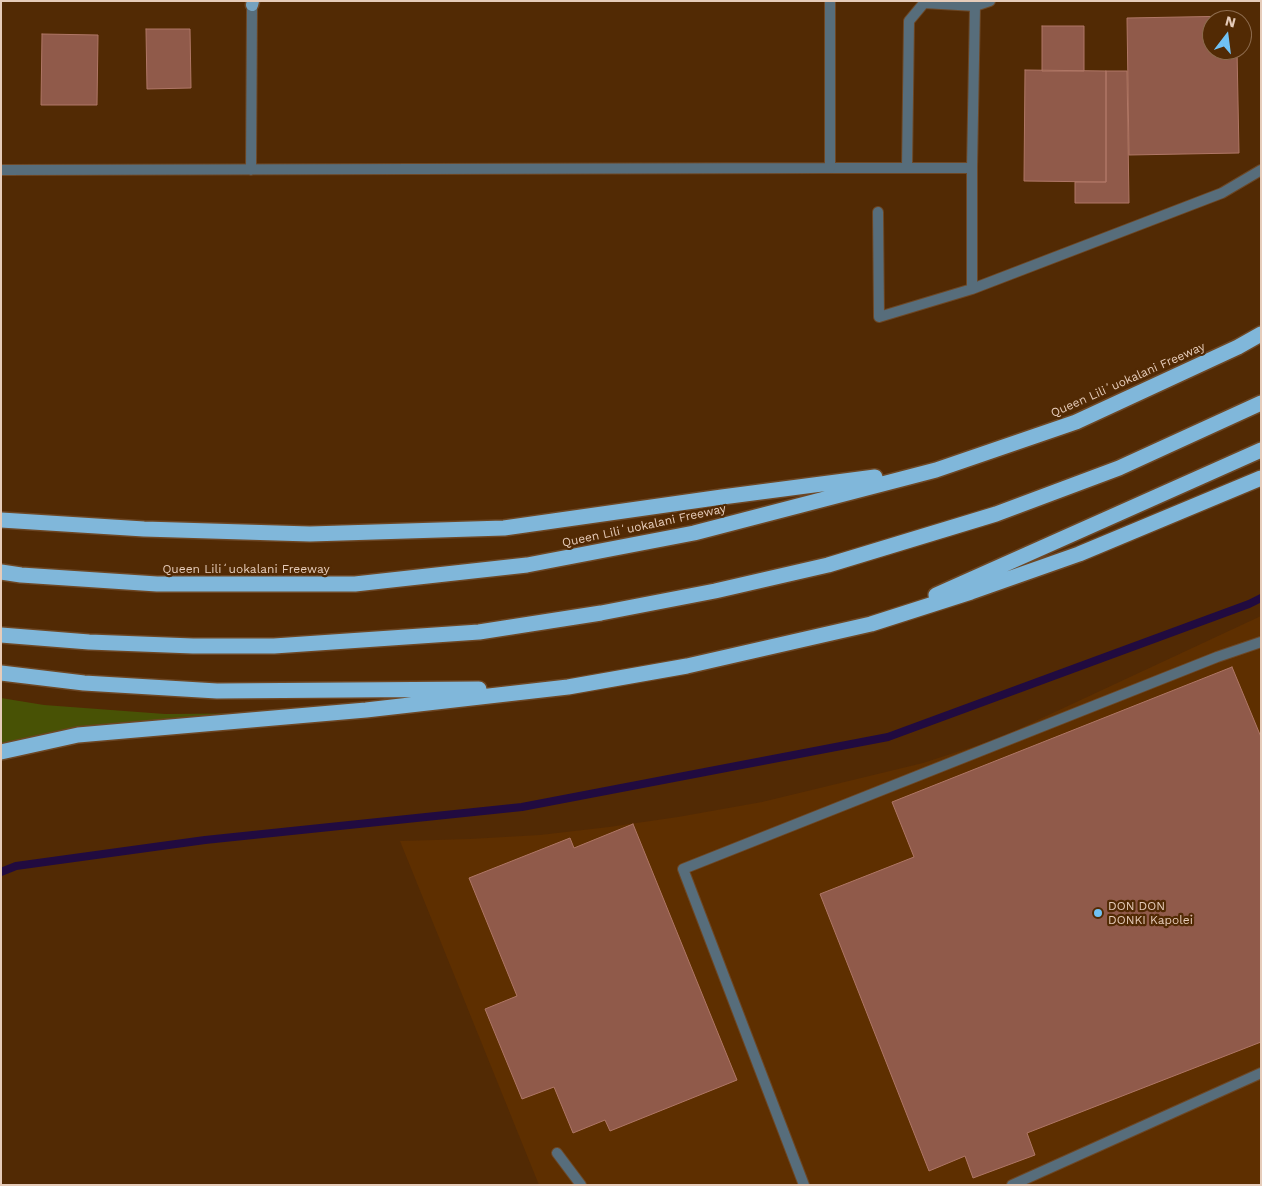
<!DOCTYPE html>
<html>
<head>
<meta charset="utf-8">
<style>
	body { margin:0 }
	#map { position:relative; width:1262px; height:1186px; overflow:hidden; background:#522a04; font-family:"Work Sans",sans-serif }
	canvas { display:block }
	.frame { position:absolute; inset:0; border:2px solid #e6ccba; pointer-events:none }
	.north { position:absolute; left:1202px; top:10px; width:50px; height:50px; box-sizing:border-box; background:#522a04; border:1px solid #8d6b4d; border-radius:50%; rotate:15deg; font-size:14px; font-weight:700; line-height:20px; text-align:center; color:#e6ccba }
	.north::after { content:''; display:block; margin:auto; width:18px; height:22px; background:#70c2f4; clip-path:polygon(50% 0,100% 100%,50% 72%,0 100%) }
</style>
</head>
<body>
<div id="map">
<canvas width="1262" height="1186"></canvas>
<div class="frame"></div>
<div class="north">N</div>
</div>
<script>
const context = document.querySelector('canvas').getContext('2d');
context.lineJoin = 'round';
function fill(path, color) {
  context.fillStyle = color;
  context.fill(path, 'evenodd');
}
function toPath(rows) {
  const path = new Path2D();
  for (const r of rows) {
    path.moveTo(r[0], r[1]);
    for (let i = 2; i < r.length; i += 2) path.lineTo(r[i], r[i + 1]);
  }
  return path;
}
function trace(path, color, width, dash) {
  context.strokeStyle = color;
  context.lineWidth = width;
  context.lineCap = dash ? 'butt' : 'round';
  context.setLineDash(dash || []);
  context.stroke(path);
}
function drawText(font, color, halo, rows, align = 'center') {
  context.font = font + ' "Work Sans",sans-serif';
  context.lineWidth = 4.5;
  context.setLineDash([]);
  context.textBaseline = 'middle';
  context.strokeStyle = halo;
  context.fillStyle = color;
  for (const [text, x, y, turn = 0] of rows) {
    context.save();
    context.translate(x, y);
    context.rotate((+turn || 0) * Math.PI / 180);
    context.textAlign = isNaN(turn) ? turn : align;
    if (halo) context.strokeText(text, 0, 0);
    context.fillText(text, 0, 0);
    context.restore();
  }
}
fill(toPath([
	[1261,616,1261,1185,539,1185,400,841,470,839,540,835,609,827,678,817,762,802,923,763,997,739]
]), '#5e2f00');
fill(toPath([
	[1,698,44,705,165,714,294,713,1,747]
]), '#485205');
trace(toPath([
	[1,872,16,866,205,840,522,807,888,737,1249,604,1261,598]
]), '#210b40', 8);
const building = toPath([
	[1237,16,1237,20,1212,20,1212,50,1237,50,1239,153,1129,155,1127,18,1237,16],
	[1042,26,1084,26,1084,71,1042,71,1042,26],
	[146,29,190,29,191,88,147,89,146,29],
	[42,34,98,35,97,105,41,105,42,34],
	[1025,70,1106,71,1106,182,1024,181,1025,70],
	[1106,71,1127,71,1129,203,1075,203,1075,182,1106,182,1106,71],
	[1232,667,1261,737,1261,1042,1027,1133,1035,1155,973,1178,965,1156,929,1171,820,894,914,857,892,802,1232,667],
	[633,824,737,1080,610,1131,605,1120,573,1133,554,1087,522,1099,485,1009,517,996,469,878,570,838,574,848,633,824]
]);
fill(building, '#905a4a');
trace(building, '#b07766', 1);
const lane = toPath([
	[990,1,975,6,972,168,972,289,1222,193,1261,170],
	[830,168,972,168],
	[907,168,909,21,924,3,975,6],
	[878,212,879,317,972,289],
	[804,1185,683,869,1217,657,1261,642],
	[1012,1185,1261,1073]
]);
const street = toPath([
	[1,170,830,168,830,1],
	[251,170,252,5],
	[557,1153,581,1185]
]);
const primary = toPath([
	[252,5,253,1]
]);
const highway = toPath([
	[1,520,144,529,310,534,504,528,722,497,875,477],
	[1,572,21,575,157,584,355,584,527,565,694,533,936,470,1076,422,1238,347,1261,334],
	[936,595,1261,450],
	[1,635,89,642,193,646,274,646,479,632,601,613,715,591,828,565,996,514,1119,468,1261,403],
	[1,673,84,683,217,691,479,689],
	[1,752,78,735,366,710,568,687,687,666,871,624,971,592,1079,554,1261,478]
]);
trace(lane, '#6d4725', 12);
trace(street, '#6d4725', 12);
trace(primary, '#6d4725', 15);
trace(highway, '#6d4725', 18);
trace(lane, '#576d7b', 10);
trace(street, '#576d7b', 10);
trace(primary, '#75a2bf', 12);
trace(highway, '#80b7da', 15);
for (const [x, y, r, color] of [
	[1098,913,5,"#70c2f4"]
]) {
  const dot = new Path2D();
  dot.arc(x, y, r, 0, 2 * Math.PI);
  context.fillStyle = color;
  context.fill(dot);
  trace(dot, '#522a04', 2);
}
drawText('12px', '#e6ccba', '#522a04', [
	["Queen Liliʻuokalani Freeway",1128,380,-24],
	["Queen Liliʻuokalani Freeway",644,526,-12],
	["Queen Liliʻuokalani Freeway",246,569]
]);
drawText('12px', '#e6ccba', '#522a04', [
	["DON DON",1108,906],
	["DONKI Kapolei",1108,920]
], 'left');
</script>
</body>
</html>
